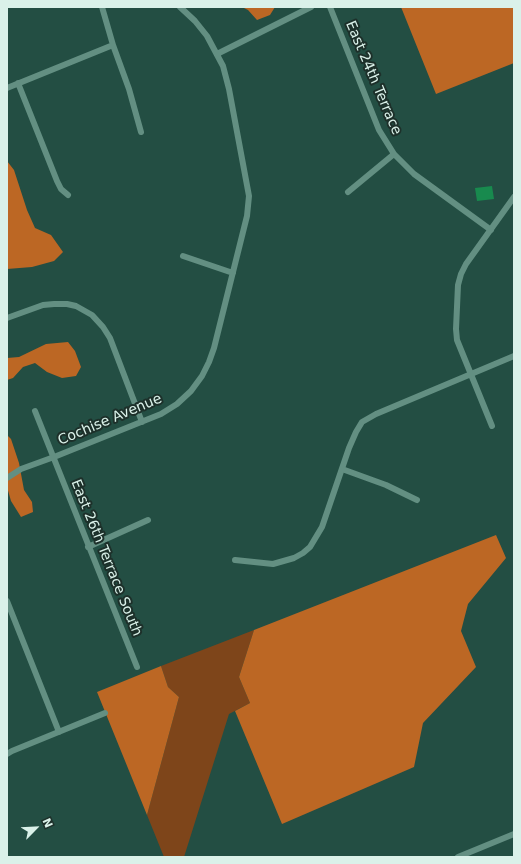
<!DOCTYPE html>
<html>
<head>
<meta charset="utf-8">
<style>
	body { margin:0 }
	#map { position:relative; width:521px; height:864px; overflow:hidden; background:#234e43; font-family:"DejaVu Sans",sans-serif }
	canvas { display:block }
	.frame { position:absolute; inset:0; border:8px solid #daf1e9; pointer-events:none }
	.north { position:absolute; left:16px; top:808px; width:40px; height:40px; -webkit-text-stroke:3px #1d302a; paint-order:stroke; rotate:66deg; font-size:11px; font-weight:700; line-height:16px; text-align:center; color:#daf1e9 }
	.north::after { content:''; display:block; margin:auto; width:14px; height:18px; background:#daf1e9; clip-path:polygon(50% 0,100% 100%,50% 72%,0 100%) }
</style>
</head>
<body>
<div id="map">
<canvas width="521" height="864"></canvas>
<div class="frame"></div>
<div class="north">N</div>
</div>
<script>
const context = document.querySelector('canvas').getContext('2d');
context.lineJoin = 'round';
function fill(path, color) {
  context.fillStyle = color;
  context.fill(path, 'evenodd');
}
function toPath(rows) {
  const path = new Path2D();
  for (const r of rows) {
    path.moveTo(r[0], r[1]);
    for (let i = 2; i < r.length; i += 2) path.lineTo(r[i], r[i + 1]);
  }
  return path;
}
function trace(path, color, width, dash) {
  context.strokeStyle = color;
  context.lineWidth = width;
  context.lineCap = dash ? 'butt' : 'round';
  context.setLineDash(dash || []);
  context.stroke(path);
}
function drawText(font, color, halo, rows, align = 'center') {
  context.font = font + ' "DejaVu Sans",sans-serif';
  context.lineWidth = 4;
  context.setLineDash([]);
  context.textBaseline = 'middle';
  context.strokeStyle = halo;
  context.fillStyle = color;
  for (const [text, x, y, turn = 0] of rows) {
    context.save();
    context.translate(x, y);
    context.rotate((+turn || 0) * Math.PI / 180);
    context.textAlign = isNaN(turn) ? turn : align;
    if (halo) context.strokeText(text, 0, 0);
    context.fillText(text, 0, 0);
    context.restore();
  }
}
fill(toPath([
	[254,630,239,677,250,703,229,714,184,857,164,857,147,815,179,697,168,687,161,666]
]), '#7e451a');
fill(toPath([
	[242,7,275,7,270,15,257,20,248,10],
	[401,7,514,7,514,63,436,94],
	[7,161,14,170,27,210,35,228,51,235,63,252,54,261,32,267,7,269],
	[68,342,75,351,81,367,76,376,62,378,47,372,35,363,23,367,13,378,7,380,7,358,19,357,46,344],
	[7,435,11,439,19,463,24,490,32,502,33,512,21,517,11,501,7,487],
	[496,535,506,558,468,604,461,631,476,667,423,723,414,767,282,824,235,711,250,703,239,677,254,630],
	[161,666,168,687,179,697,147,815,97,692]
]), '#bc6724');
fill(toPath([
	[492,186,494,199,477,201,475,188]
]), '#188a4e');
trace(toPath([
	[102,7,113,45,129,89,141,132],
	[330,7,379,130,394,154,414,174,491,230],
	[217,54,311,7],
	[18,83,57,181,61,189,68,195],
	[7,88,113,45],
	[348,192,394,154],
	[183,256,233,273],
	[7,318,43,305,54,304,67,304,76,306,92,315,103,327,110,338,142,422],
	[35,411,137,667],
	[492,426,457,340,456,329,458,285,461,274,466,264,514,197],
	[342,469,386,485,417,500],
	[7,478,21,469,54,457,161,414,177,404,191,391,202,376,209,362,214,348,247,216,249,196,229,89,223,66,207,36,195,21,180,7],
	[88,547,148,520],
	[235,560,273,564,294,558,303,553,310,547,322,527,349,448,356,432,362,422,376,414,514,356],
	[7,601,59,732],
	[7,754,12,751,105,713],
	[458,857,514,834]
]), '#638f82', 6);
drawText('14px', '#daf1e9', '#1d302a', [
	["East 24th Terrace",373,78,67],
	["Cochise Avenue",110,420,-23],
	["East 26th Terrace South",106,558,68]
]);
</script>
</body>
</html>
